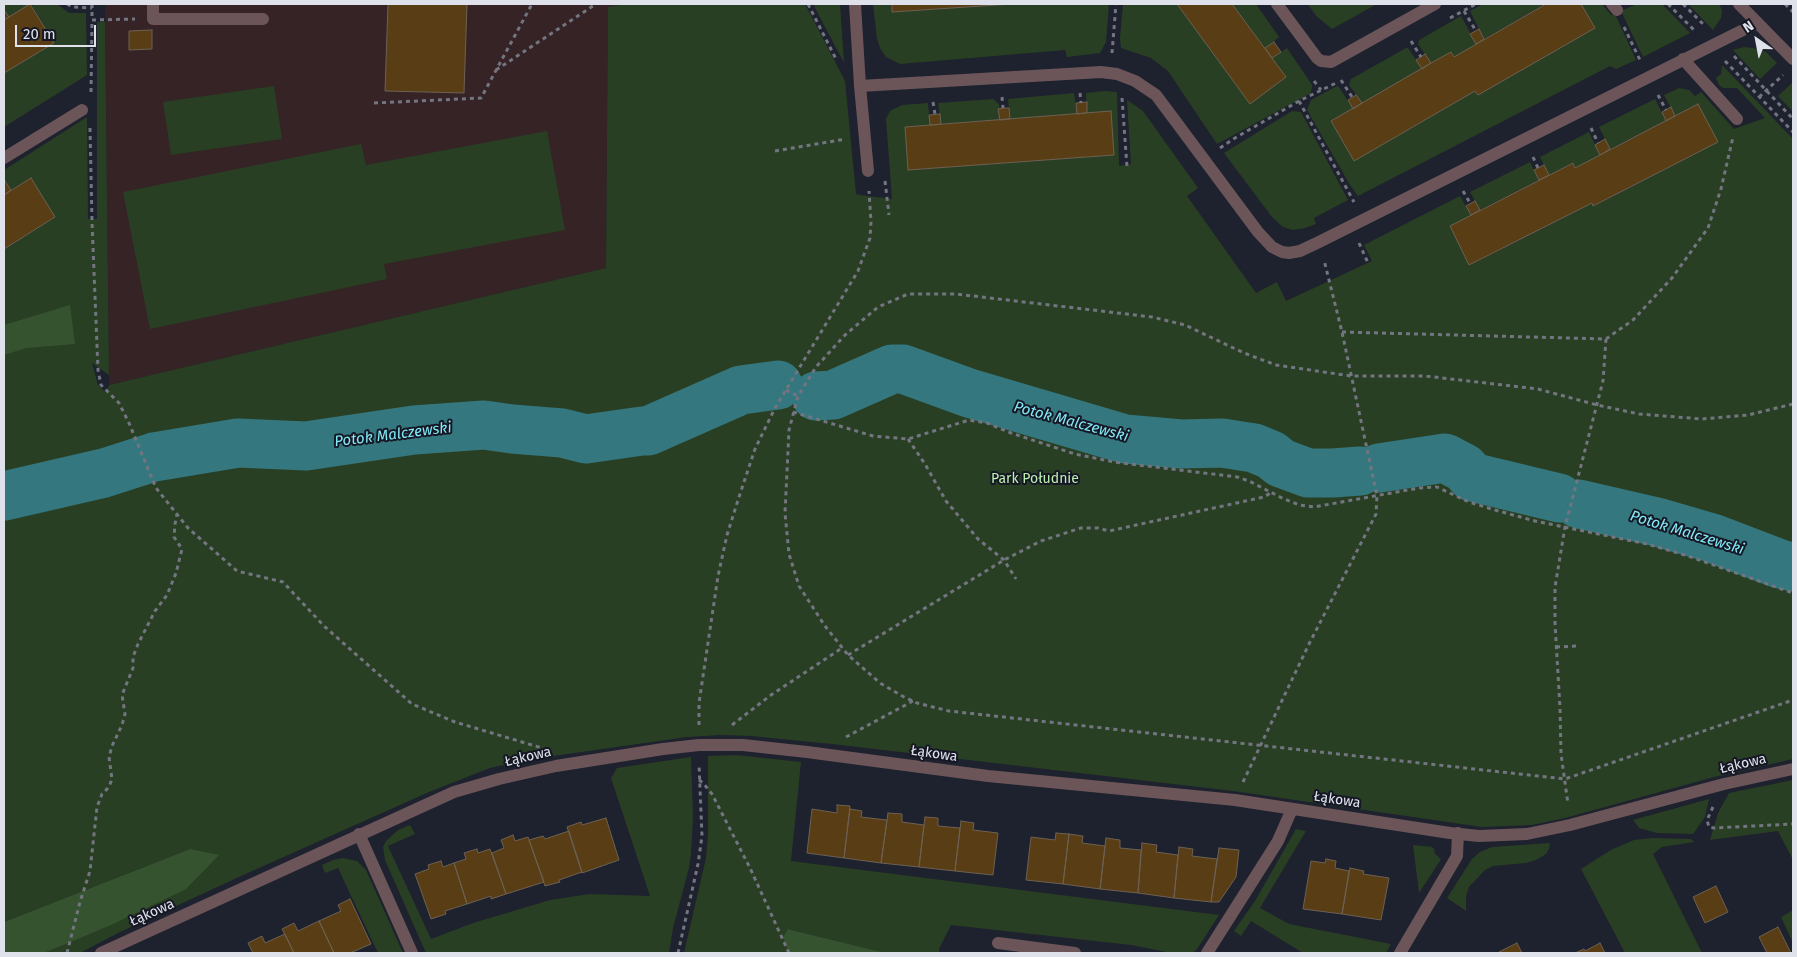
<!DOCTYPE html>
<html>
<head>
<meta charset="utf-8">
<style>
	body { margin:0 }
	#map { position:relative; width:1797px; height:957px; overflow:hidden; background:#1e212e; font-family:"Fira Sans",sans-serif }
	canvas { display:block }
	.frame { position:absolute; inset:0; border:5px solid #dfe1eb; pointer-events:none }
	.north { position:absolute; left:1732px; top:15px; width:50px; height:50px; -webkit-text-stroke:4px #151724; paint-order:stroke; rotate:327deg; font-size:14px; font-weight:700; line-height:20px; text-align:center; color:#dfe1eb }
	.north::after { content:''; display:block; margin:auto; width:18px; height:22px; background:#dfe1eb; clip-path:polygon(50% 0,100% 100%,50% 72%,0 100%) }
	.scale { position:absolute; left:15px; top:25px; width:81px; height:22px; box-sizing:border-box; border:2px solid #dfe1eb; border-top:0; padding-left:6px; font-size:15px; line-height:18px; white-space:nowrap; color:#dfe1eb; -webkit-text-stroke:4px #151724; paint-order:stroke }
</style>
</head>
<body>
<div id="map">
<canvas width="1797" height="957"></canvas>
<div class="frame"></div>
<div class="north">N</div>
<div class="scale">20 m</div>
</div>
<script>
const context = document.querySelector('canvas').getContext('2d');
context.lineJoin = 'round';
function fill(path, color) {
  context.fillStyle = color;
  context.fill(path, 'evenodd');
}
function toPath(rows) {
  const path = new Path2D();
  for (const r of rows) {
    path.moveTo(r[0], r[1]);
    for (let i = 2; i < r.length; i += 2) path.lineTo(r[i], r[i + 1]);
  }
  return path;
}
function trace(path, color, width, dash) {
  context.strokeStyle = color;
  context.lineWidth = width;
  context.lineCap = dash ? 'butt' : 'round';
  context.setLineDash(dash || []);
  context.stroke(path);
}
function drawText(font, color, halo, rows, align = 'center') {
  context.font = font + ' "Fira Sans",sans-serif';
  context.lineWidth = 4;
  context.setLineDash([]);
  context.textBaseline = 'middle';
  context.strokeStyle = halo;
  context.fillStyle = color;
  for (const [text, x, y, turn = 0] of rows) {
    context.save();
    context.translate(x, y);
    context.rotate((+turn || 0) * Math.PI / 180);
    context.textAlign = isNaN(turn) ? turn : align;
    if (halo) context.strokeText(text, 0, 0);
    context.fillText(text, 0, 0);
    context.restore();
  }
}
fill(toPath([
	[105,4,625,4,608,7,606,268,109,385]
]), '#362326');
fill(toPath([
	[4,4,57,4,69,13,86,13,87,75,4,127,4,73,54,43,31,4,9,17,4,10],
	[625,4,805,4,845,81,856,194,859,195,892,199,886,119,890,111,902,105,928,103,930,125,905,127,909,170,1113,155,1087,113,1086,93,1104,91,1117,92,1119,166,1131,164,1127,100,1143,111,1198,188,1187,196,1256,293,1277,282,1286,301,1372,261,1364,245,1460,196,1471,215,1450,227,1470,265,1592,203,1594,206,1717,142,1698,104,1675,116,1664,95,1679,88,1689,90,1695,96,1701,92,1734,129,1765,118,1737,88,1723,88,1719,85,1716,78,1721,74,1722,65,1793,139,1793,759,1714,777,1565,818,1532,825,1482,827,1233,791,832,744,751,736,720,735,687,737,525,760,490,768,429,792,241,876,118,933,80,953,44,953,58,947,190,849,4,922,4,249,54,218,31,178,11,190,4,178,4,170,87,117,88,219,97,219,97,22,105,22,109,375,92,363,98,385,106,393,109,385,606,268,608,7],
	[813,4,840,4,844,63],
	[873,4,892,4,893,12,1012,4,1109,4,1106,42,1100,53,1067,57,1065,50,900,64,886,57,880,48,877,39],
	[1123,4,1177,4,1250,104,1286,77,1272,58,1287,48,1312,85,1311,93,1217,144,1168,71,1151,58,1121,48,1120,38],
	[1232,4,1256,4,1279,37,1265,48],
	[1308,4,1377,4,1332,29,1316,16],
	[1483,4,1543,4,1543,5,1484,39,1470,11],
	[1581,4,1602,4,1611,15,1615,14,1636,60,1616,69,1610,66,1358,196,1350,185,1307,110,1311,100,1337,86,1339,87,1353,109,1331,121,1354,161,1475,91,1478,95,1594,28],
	[1637,4,1662,4,1690,33,1643,57,1621,11],
	[1688,4,1719,4,1722,10,1721,18,1713,30],
	[1461,16,1476,44,1454,57,1451,52,1431,63,1418,44,1419,40],
	[1744,47,1753,48,1766,52,1777,63,1760,79,1733,50],
	[1406,48,1408,48,1422,69,1362,103,1349,85,1351,79],
	[1793,82,1793,112,1778,96],
	[274,86,282,139,171,155,163,102],
	[1074,93,1077,114,1010,119,1008,99],
	[993,99,999,104,1000,120,941,124,938,103],
	[1655,99,1666,121,1610,149,1599,127],
	[1292,111,1301,112,1348,200,1314,218,1316,224,1305,228,1293,230,1283,227,1272,217,1224,153],
	[547,131,565,230,384,264,387,279,150,329,123,192,361,144,366,165],
	[1589,132,1600,155,1575,168,1572,163,1549,175,1540,157],
	[1530,162,1539,180,1480,210,1470,192],
	[736,755,801,762,791,861,1219,915,1197,949,1192,953,1172,953,1131,945,951,925,939,949,939,953,886,953,789,929,783,937,788,953,684,953,706,858,708,834,708,756],
	[691,757,693,818,691,854,689,868,673,928,669,953,426,953,385,860,383,847,386,841,398,830,410,825,415,834,388,846,431,939,473,923,550,900,589,894,650,896,611,778,617,768],
	[1793,780,1793,860,1778,831,1710,840,1718,813,1729,793],
	[1709,799,1705,817,1693,834,1657,833,1639,828,1633,820],
	[1296,829,1306,831,1260,908,1289,924,1391,944,1386,953,1303,953,1251,921,1241,936,1234,931,1255,901],
	[1652,838,1691,839,1694,842,1662,847,1653,854,1702,953,1625,953,1581,869,1611,850,1634,840],
	[1550,843,1549,849,1546,854,1536,860,1526,863,1493,866,1485,870,1469,887,1466,896,1466,911,1447,898,1472,859,1480,852,1492,847],
	[1413,845,1432,847,1434,849,1435,854,1441,859,1419,893],
	[343,858,357,861,366,870,403,953,378,953,338,868,325,873,322,865,333,860],
	[1793,910,1793,943,1781,917]
]), '#293f23');
fill(toPath([
	[70,305,75,344,26,348,4,355,4,325],
	[190,849,219,855,186,889,111,925,44,953,4,953,4,922],
	[788,929,886,953,788,953,783,937]
]), '#36532f');
trace(toPath([
	[816,396,833,395,892,369,903,369,969,393,1125,439,1181,444,1222,443,1254,448,1271,455,1281,463,1308,473,1333,473,1360,471],
	[1379,468,1445,458,1464,468,1472,477,1559,498],
	[4,496,104,473,154,457,238,443,306,446,414,430,484,425,512,429,562,433,586,439,642,431,648,431,741,390,778,385],
	[1579,504,1657,522,1712,538,1780,564,1793,567]
]), '#35777f', 49);
const building = toPath([
	[30,4,54,43,4,73,4,20,30,4],
	[388,4,467,4,464,93,385,91,388,4],
	[892,4,1012,4,892,12,892,4],
	[1177,4,1232,4,1286,77,1250,104,1177,4],
	[1546,4,1581,4,1595,28,1478,95,1475,91,1354,161,1331,121,1431,63,1451,52,1454,57,1546,4],
	[4,10,9,17,4,20,4,10],
	[1479,29,1484,39,1476,44,1470,34,1479,29],
	[152,30,152,49,129,50,129,31,152,30],
	[1274,42,1281,52,1272,58,1265,48,1274,42],
	[1425,54,1431,63,1422,69,1416,60,1425,54],
	[1356,95,1362,103,1353,109,1348,100,1356,95],
	[1087,102,1087,113,1077,114,1076,103,1087,102],
	[1698,104,1718,142,1593,206,1592,203,1469,265,1450,226,1573,163,1575,168,1698,104],
	[1671,107,1675,116,1666,121,1662,112,1671,107],
	[1003,108,1009,108,1010,119,1000,120,998,109,1003,108],
	[1111,111,1114,155,908,170,905,127,1111,111],
	[940,114,941,124,930,125,929,115,940,114],
	[1605,139,1610,149,1600,155,1595,145,1605,139],
	[1544,165,1549,175,1539,180,1534,170,1544,165],
	[31,178,55,217,4,249,4,195,31,178],
	[5,181,11,190,4,195,4,182,5,181],
	[1475,201,1480,210,1471,215,1466,206,1475,201],
	[837,805,850,806,844,858,807,853,812,809,837,813,837,805],
	[850,809,862,811,861,817,887,820,881,863,844,858,850,809],
	[888,813,902,814,902,822,924,825,919,867,881,863,888,813],
	[925,817,938,818,938,826,960,828,955,871,919,867,925,817],
	[606,818,619,860,582,873,567,827,581,822,582,825,606,818],
	[961,821,974,823,973,830,998,833,993,875,955,871,961,821],
	[569,831,582,872,559,880,560,882,545,886,529,840,543,836,545,839,569,831],
	[1056,833,1069,834,1063,884,1026,880,1031,837,1055,840,1056,833],
	[1069,834,1083,836,1082,843,1105,846,1100,889,1063,884,1069,834],
	[513,835,515,841,528,837,544,882,506,894,492,853,504,848,501,840,513,835],
	[1106,838,1120,840,1120,848,1141,850,1138,893,1100,889,1106,838],
	[1142,843,1157,845,1156,852,1178,855,1174,898,1138,893,1142,843],
	[1179,847,1193,849,1192,856,1217,859,1211,902,1174,898,1179,847],
	[1219,848,1239,850,1236,877,1219,902,1211,902,1219,848],
	[477,849,478,853,490,849,506,894,491,899,491,896,467,904,454,863,466,859,464,853,477,849],
	[1326,859,1336,861,1335,868,1349,871,1342,914,1303,909,1311,861,1325,863,1326,859],
	[441,861,443,867,454,863,467,904,445,911,446,914,431,919,415,874,429,869,428,865,441,861],
	[1350,868,1364,871,1363,874,1389,878,1381,920,1342,914,1350,868],
	[1716,886,1728,912,1705,923,1693,897,1716,886],
	[350,899,371,944,350,953,334,953,319,921,341,911,338,905,350,899],
	[319,921,334,953,294,953,282,929,294,923,298,931,319,921],
	[1778,927,1791,953,1767,953,1759,937,1778,927],
	[285,934,294,953,253,953,248,943,262,936,265,943,285,934],
	[1517,943,1522,953,1499,953,1499,952,1517,943],
	[1600,943,1605,953,1575,953,1584,949,1585,951,1600,943]
]);
fill(building, '#593d15');
trace(building, '#6d6153', 1);
trace(toPath([
	[67,4,72,7,92,8],
	[92,4,92,20,135,19],
	[808,4,837,61],
	[1668,4,1696,32],
	[1683,4,1705,26],
	[1785,4,1793,12],
	[1464,11,1476,31],
	[1450,18,1476,4],
	[1624,27,1640,60],
	[1411,41,1421,57],
	[1112,53,1116,4],
	[1734,56,1793,119],
	[1725,61,1793,132],
	[496,70,596,4],
	[1341,80,1352,97],
	[1314,81,1321,90],
	[91,92,92,20],
	[1080,93,1081,103],
	[1658,95,1666,110],
	[1002,97,1003,108],
	[1759,97,1783,75],
	[1122,98,1127,167],
	[1299,101,1354,202],
	[933,102,935,114],
	[374,103,481,98,532,4],
	[90,128,92,222,98,370,101,385,119,403,129,423,156,488,188,528,237,571,283,582,324,626,412,704,455,722,542,748],
	[1591,128,1598,143],
	[1220,148,1235,138,1299,101,1336,83],
	[775,151,846,139],
	[1533,157,1538,168],
	[885,181,889,215],
	[1463,191,1470,203],
	[1359,243,1368,263],
	[1342,332,1606,339,1603,381,1565,527,1555,587,1555,623,1560,708,1561,754,1568,804],
	[1606,339,1633,320,1672,278,1708,228,1721,189,1733,137],
	[786,390,798,396],
	[1793,404,1748,415,1702,419,1639,414,1597,405,1538,389,1425,376,1351,376,1276,365,1244,353,1185,325,1152,317,956,294,908,294,878,307,845,335,816,367,798,396,789,430,785,513,789,554,799,586,825,626,848,655,880,683,904,697,917,703,949,711,1565,779,1793,700],
	[793,412,873,436,908,439,969,420,987,423,1011,433,1075,454,1114,462,1237,477,1249,481,1282,498,1299,505,1314,507,1419,488,1437,487,1469,502,1495,510,1535,521,1647,544,1688,556,1793,593],
	[908,439,925,464,946,501,978,539,1004,560,1016,579],
	[1556,647,1578,646],
	[848,655,1004,560,1041,541,1081,528,1098,528,1109,531,1264,497,1272,492],
	[699,725,699,703,718,576,727,535,739,497,755,449,775,408,858,271,870,238,871,222,869,191],
	[732,725,771,695,842,648],
	[846,737,913,701],
	[699,780,703,783,712,794,750,868,789,953],
	[1243,782,1309,644,1376,514,1377,496,1342,332,1324,260],
	[1713,807,1707,820,1709,827,1714,828,1793,824],
	[67,953,80,902,90,871,97,807,102,794,109,787,112,779,109,757,112,746,122,725,125,714,122,695,133,668,133,657,138,644,155,611,167,595,176,573,182,549,174,537,175,524,177,514],
	[678,953,698,864,702,836,699,764]
]), '#737581', 3, [4, 4]);
trace(toPath([
	[153,4,153,19,263,19],
	[855,4,860,86,868,171],
	[1277,4,1317,58,1321,61,1331,62,1435,4],
	[1612,4,1617,10],
	[1683,59,1737,119],
	[860,86,1101,72,1117,74,1135,81,1156,95,1258,232,1272,247,1282,252,1289,253,1300,251,1319,242,1757,23],
	[4,158,82,110]
]), '#6b5559', 12);
trace(toPath([
	[359,834,412,953],
	[998,943,1075,953],
	[101,953,454,792,499,779,556,766,663,749,699,745,743,745,807,752,988,776,1235,800,1450,833,1479,836,1527,834,1570,825,1724,784,1793,769],
	[1207,953,1278,841,1292,809],
	[1400,953,1457,856,1458,833]
]), '#6b5559', 12);
trace(toPath([
	[1739,4,1793,59]
]), '#6b5559', 12);
drawText('14px', '#bdefb1', '#151724', [
	["Park Południe",1035,479]
]);
drawText('14px', '#dfe1eb', '#151724', [
	["Łąkowa",934,754,8],
	["Łąkowa",528,757,-13],
	["Łąkowa",1743,764,-13],
	["Łąkowa",1337,800,9],
	["Łąkowa",152,913,-24]
]);
drawText('italic 15px', '#83eaf7', '#151724', [
	["Potok Malczewski",1071,422,15],
	["Potok Malczewski",393,435,-7],
	["Potok Malczewski",1687,533,17]
]);
</script>
</body>
</html>
